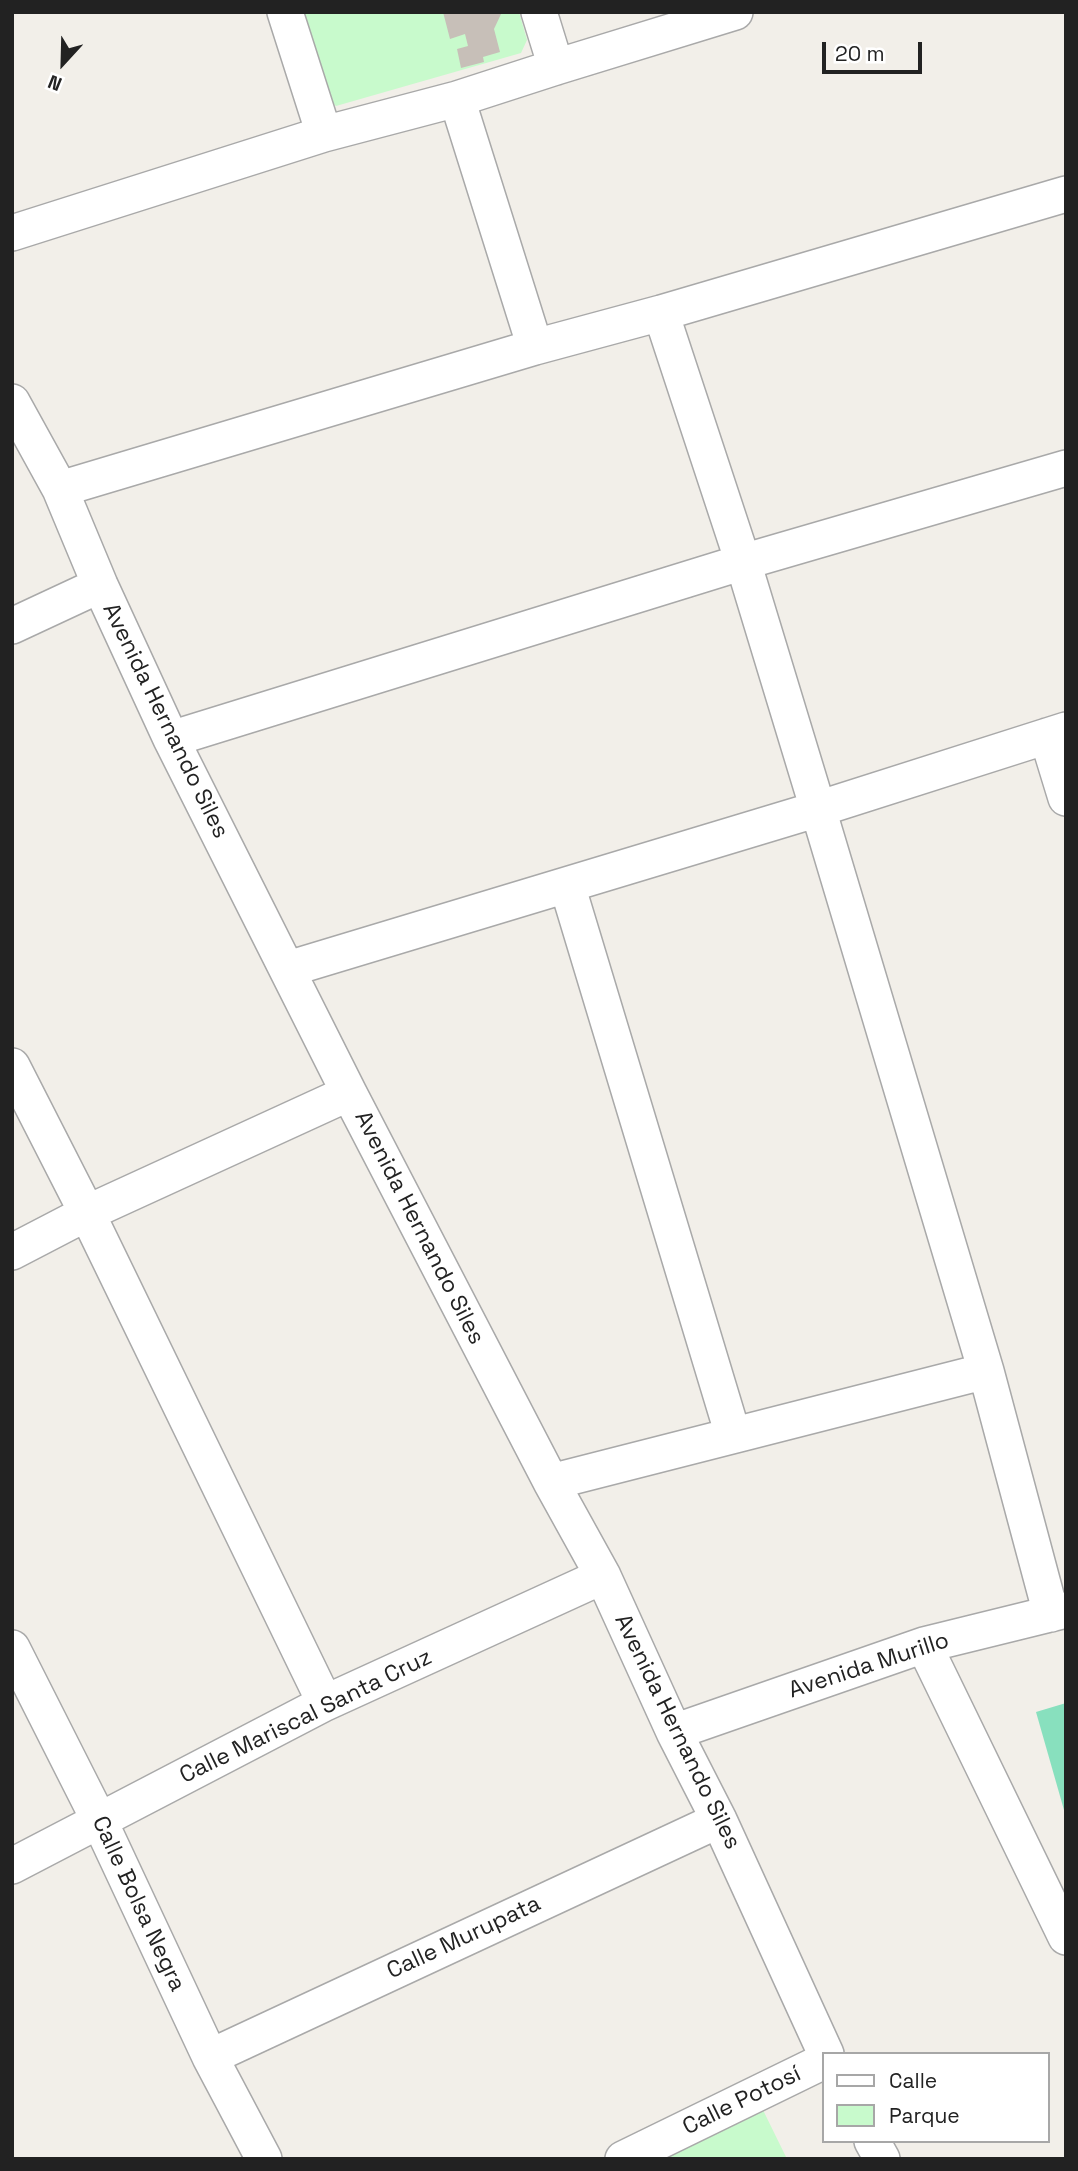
<!DOCTYPE html>
<html>
<head>
<meta charset="utf-8">
<style>
	body { margin:0 }
	#map { position:relative; width:1078px; height:2171px; overflow:hidden; background:#f2efe9; font-family:"Space Grotesk",sans-serif }
	canvas { display:block }
	.frame { position:absolute; inset:0; border:14px solid #222; pointer-events:none }
	.legend { position:absolute; left:822px; top:2052px; width:228px; height:91px; box-sizing:border-box; background:#fff; border:2px solid #a7a7a7; margin:0; padding:9px 12px; list-style:none; font-size:21px; color:#222 }
	.legend li { display:flex; align-items:center; gap:14px; height:35px }
	.legend b { width:35px; border:2px solid #a7a7a7 }
	.north { position:absolute; left:28px; top:28px; width:70px; height:70px; -webkit-text-stroke:5px #fff; paint-order:stroke; rotate:202deg; font-size:19px; font-weight:700; line-height:28px; text-align:center; color:#222 }
	.north::after { content:''; display:block; margin:auto; width:24px; height:32px; background:#222; clip-path:polygon(50% 0,100% 100%,50% 72%,0 100%) }
	.scale { position:absolute; left:822px; top:42px; width:100px; height:32px; box-sizing:border-box; border:4px solid #222; border-top:0; padding-left:9px; font-size:21px; line-height:24px; white-space:nowrap; color:#222; -webkit-text-stroke:5px #fff; paint-order:stroke }
</style>
</head>
<body>
<div id="map">
<canvas width="1078" height="2171"></canvas>
<div class="frame"></div>
<ul class="legend">
<li><b style="height:9px;background:#fff"></b>Calle</li>
<li><b style="height:19px;background:#c8facc"></b>Parque</li>
</ul>
<div class="north">N</div>
<div class="scale">20 m</div>
</div>
<script>
const context = document.querySelector('canvas').getContext('2d');
context.lineJoin = 'round';
function fill(path, color) {
  context.fillStyle = color;
  context.fill(path, 'evenodd');
}
function toPath(rows) {
  const path = new Path2D();
  for (const r of rows) {
    path.moveTo(r[0], r[1]);
    for (let i = 2; i < r.length; i += 2) path.lineTo(r[i], r[i + 1]);
  }
  return path;
}
function trace(path, color, width, dash) {
  context.strokeStyle = color;
  context.lineWidth = width;
  context.lineCap = dash ? 'butt' : 'round';
  context.setLineDash(dash || []);
  context.stroke(path);
}
function drawText(font, color, halo, rows, align = 'center') {
  context.font = font + ' "Space Grotesk",sans-serif';
  context.lineWidth = 5;
  context.setLineDash([]);
  context.textBaseline = 'middle';
  context.strokeStyle = halo;
  context.fillStyle = color;
  for (const [text, x, y, turn = 0] of rows) {
    context.save();
    context.translate(x, y);
    context.rotate((+turn || 0) * Math.PI / 180);
    context.textAlign = isNaN(turn) ? turn : align;
    if (halo) context.strokeText(text, 0, 0);
    context.fillText(text, 0, 0);
    context.restore();
  }
}
fill(toPath([
	[302,12,519,12,527,40,521,53,336,106,326,97],
	[763,2110,787,2159,662,2159]
]), '#c8facc');
fill(toPath([
	[1066,1703,1066,1817,1036,1712]
]), '#88e0be');
fill(toPath([
	[443,12,502,12,494,29,500,52,483,57,484,62,461,68,457,49,468,46,465,34,450,39]
]), '#c7bfb8');
const street = toPath([
	[285,12,324,134],
	[539,12,556,67],
	[457,99,535,347],
	[12,233,324,134,457,99,556,67,735,12],
	[661,313,743,562,818,809,986,1371,1051,1614],
	[12,402,60,489,100,585,171,739,349,1093,551,1482,603,1576,674,1732,719,1820,826,2054],
	[60,489,535,347,661,313,1066,194],
	[12,626,100,585],
	[1047,736,1066,798],
	[171,739,743,562,1066,468],
	[567,885,733,1435],
	[288,969,818,809,1066,730],
	[12,1066,87,1213,325,1703],
	[12,1252,87,1213,349,1093],
	[551,1482,986,1371],
	[924,1645,1066,1937],
	[12,1648,100,1822,210,2057,264,2159],
	[674,1732,924,1645,1066,1610],
	[12,1866,325,1703,603,1576],
	[210,2057,719,1820],
	[872,2141,882,2159],
	[623,2159,824,2061]
]);
trace(street, '#a9a9a9', 38);
trace(street, '#fff', 35);
drawText('23px', '#222', '#fff', [
	["Avenida Hernando Siles",165,721,64],
	["Avenida Hernando Siles",419,1228,63],
	["Avenida Murillo",869,1666,-18],
	["Calle Mariscal Santa Cruz",306,1717,-26],
	["Avenida Hernando Siles",677,1732,64],
	["Calle Bolsa Negra",138,1904,65],
	["Calle Murupata",464,1938,-25],
	["Calle Potosí",742,2101,-26]
]);
</script>
</body>
</html>
